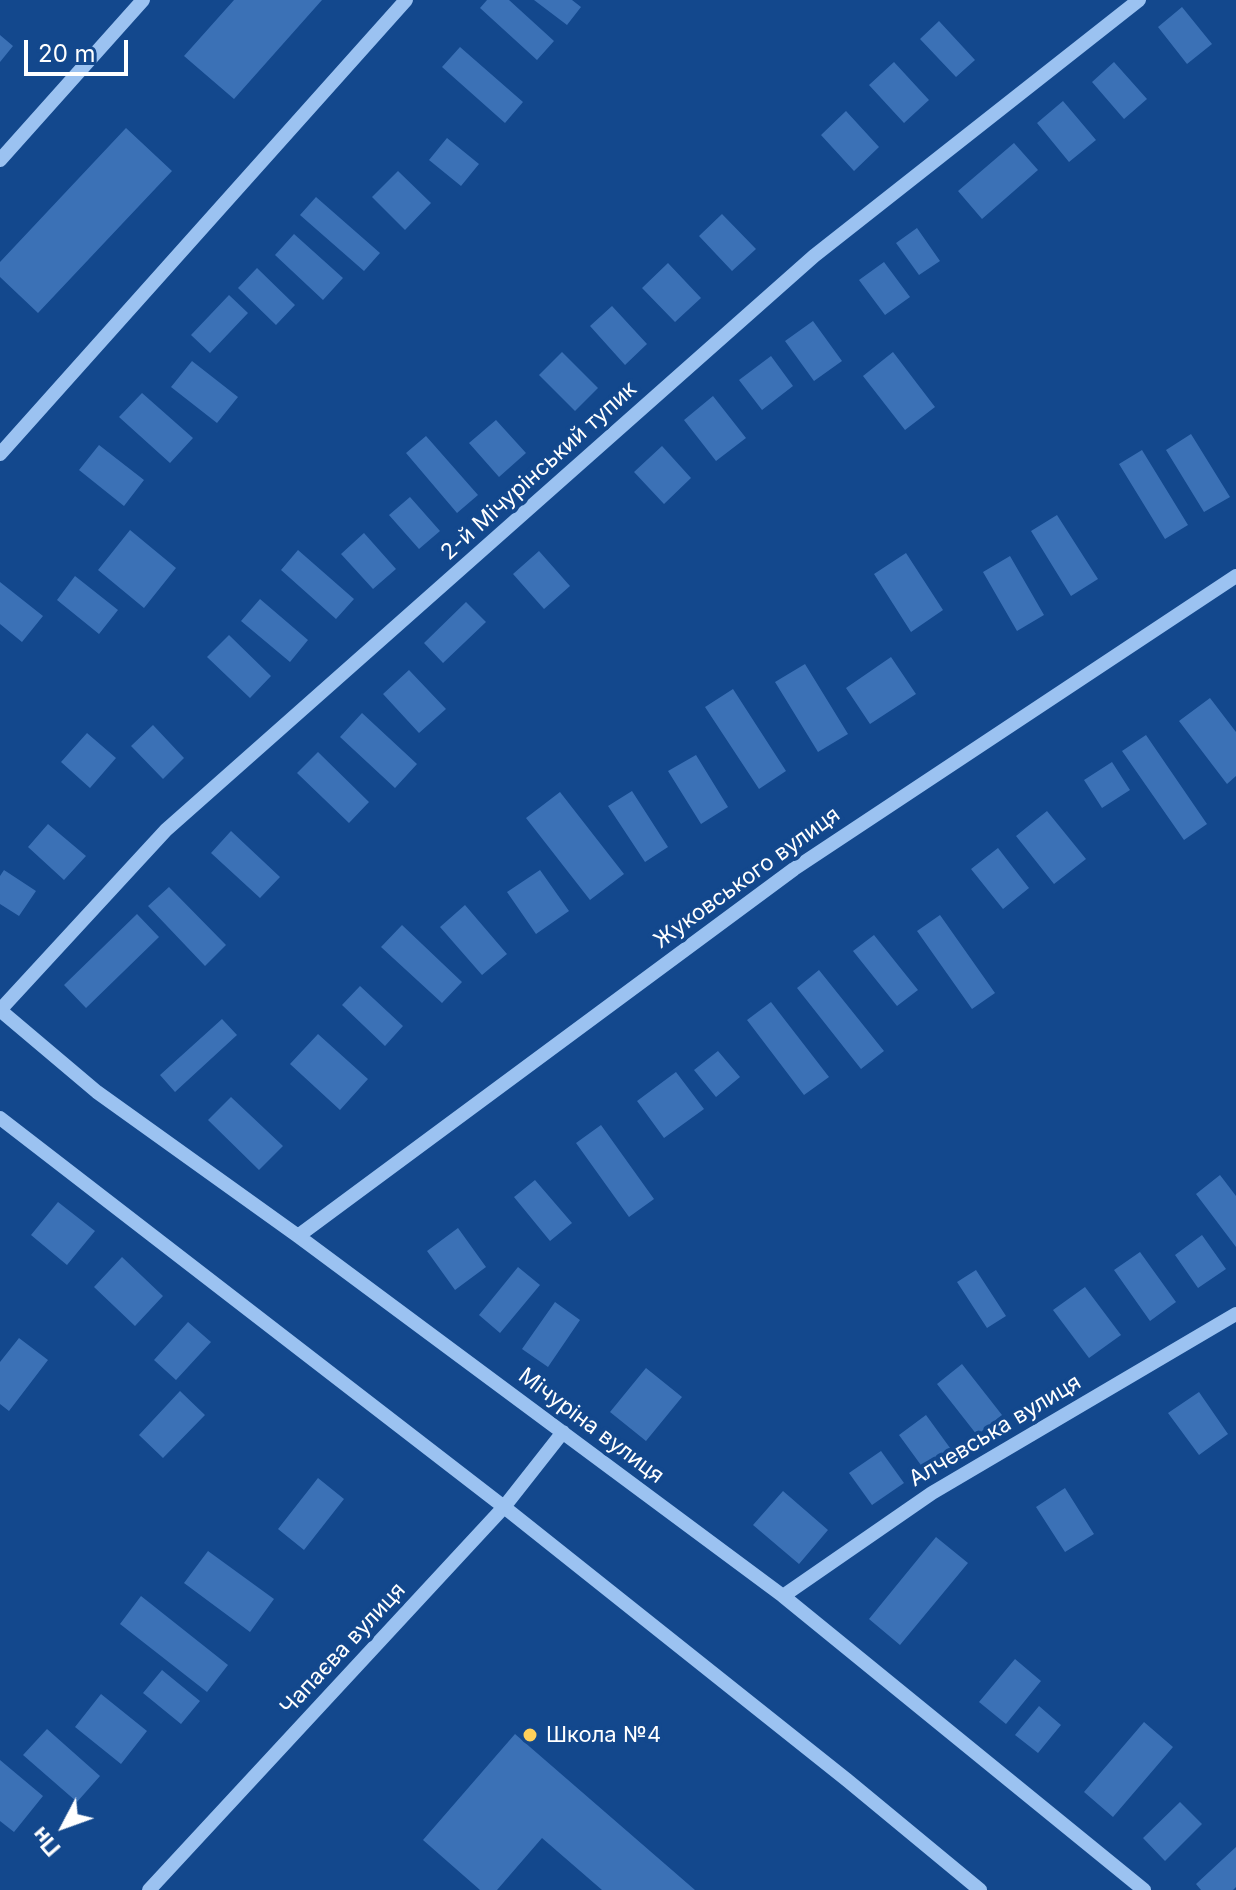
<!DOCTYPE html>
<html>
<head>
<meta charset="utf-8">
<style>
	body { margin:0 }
	#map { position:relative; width:1236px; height:1890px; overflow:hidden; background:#13488d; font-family:Inter,sans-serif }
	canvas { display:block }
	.north { position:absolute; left:24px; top:1786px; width:80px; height:80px; -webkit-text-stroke:6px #13488d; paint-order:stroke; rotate:229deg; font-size:22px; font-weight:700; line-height:32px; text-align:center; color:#fff }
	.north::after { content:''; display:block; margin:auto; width:28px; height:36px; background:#fff; clip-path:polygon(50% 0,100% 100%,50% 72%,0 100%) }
	.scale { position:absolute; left:24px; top:40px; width:104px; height:36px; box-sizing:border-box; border:4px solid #fff; border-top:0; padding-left:10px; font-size:24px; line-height:28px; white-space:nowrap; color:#fff; -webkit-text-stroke:6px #13488d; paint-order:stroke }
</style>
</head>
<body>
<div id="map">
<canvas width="1236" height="1890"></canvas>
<div class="north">Пн</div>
<div class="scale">20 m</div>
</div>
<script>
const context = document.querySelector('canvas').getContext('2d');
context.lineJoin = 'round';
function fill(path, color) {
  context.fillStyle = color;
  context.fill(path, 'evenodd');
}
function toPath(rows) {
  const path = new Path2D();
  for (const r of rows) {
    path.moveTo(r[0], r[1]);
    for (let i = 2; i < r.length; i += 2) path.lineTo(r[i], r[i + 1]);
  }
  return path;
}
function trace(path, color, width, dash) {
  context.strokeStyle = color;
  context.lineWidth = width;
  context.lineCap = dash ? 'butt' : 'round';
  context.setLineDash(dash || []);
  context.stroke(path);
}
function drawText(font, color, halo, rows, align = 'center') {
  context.font = font + ' Inter,sans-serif';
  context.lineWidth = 8;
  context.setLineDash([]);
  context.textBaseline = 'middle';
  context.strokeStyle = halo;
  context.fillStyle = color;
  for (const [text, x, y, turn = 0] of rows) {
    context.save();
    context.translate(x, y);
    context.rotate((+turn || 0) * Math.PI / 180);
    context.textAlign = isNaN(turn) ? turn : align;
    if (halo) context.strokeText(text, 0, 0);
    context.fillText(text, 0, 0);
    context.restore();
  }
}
fill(toPath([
	[234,0,322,0,234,99,184,56],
	[487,0,509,0,554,41,537,60,480,8],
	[534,0,572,0,581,7,567,25],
	[1182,7,1212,44,1187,64,1158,27],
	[939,21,975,60,956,77,920,39],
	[0,35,13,46,0,62],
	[460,47,523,102,505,123,442,67],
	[894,62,929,100,904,123,869,85],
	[1114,62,1147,99,1124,119,1092,82],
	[1063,101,1096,140,1069,162,1037,123],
	[846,111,879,147,854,171,821,135],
	[126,128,172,171,38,313,0,277,0,262],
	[447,138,479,164,461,186,429,160],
	[1014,143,1038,170,982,219,958,191],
	[398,171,431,203,405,230,372,197],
	[316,197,380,253,364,271,300,215],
	[722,214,756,249,732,271,699,236],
	[917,228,940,261,919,275,896,243],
	[294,234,343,278,323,300,275,255],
	[884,262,910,297,885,315,859,280],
	[668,263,701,298,675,322,642,288],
	[257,268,295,305,276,325,238,288],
	[229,295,248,313,210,353,191,335],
	[612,306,647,344,625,365,590,326],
	[813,321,842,361,814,381,785,341],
	[562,352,598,388,575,411,539,375],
	[893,352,935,407,905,430,863,376],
	[771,356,793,386,762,410,739,380],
	[192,361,238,397,217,423,171,387],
	[142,393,193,438,170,463,119,417],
	[713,396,746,438,716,461,684,420],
	[496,420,526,453,499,477,469,443],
	[1191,434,1230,497,1204,512,1166,450],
	[426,436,478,495,457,513,406,453],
	[99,445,144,480,124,506,79,470],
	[662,446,691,478,664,504,634,472],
	[1142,450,1188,525,1165,539,1119,464],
	[410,497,440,531,419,549,389,515],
	[1057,515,1098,579,1071,596,1031,531],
	[130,530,176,568,144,608,98,570],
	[364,533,396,569,373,589,341,554],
	[298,550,354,599,336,619,281,570],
	[539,551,570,586,544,609,513,574],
	[906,553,943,610,911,632,874,574],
	[1010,556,1044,615,1017,631,983,572],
	[75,576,118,610,99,634,57,600],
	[0,582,43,616,22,642,0,624],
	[260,599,308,640,290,662,241,621],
	[466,602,486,622,443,663,424,643],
	[229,635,271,676,250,698,207,657],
	[891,657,916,694,870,724,846,688],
	[805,664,848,734,818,752,775,682],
	[409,670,446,709,419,733,383,694],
	[733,689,786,771,759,789,705,707],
	[1210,698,1236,732,1236,776,1227,784,1179,721],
	[362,713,417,764,395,788,340,737],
	[153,725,184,758,163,779,131,746],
	[87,733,116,758,90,788,61,762],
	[1146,735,1207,824,1184,840,1122,751],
	[318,752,369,802,349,823,297,773],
	[696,755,728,807,701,824,668,771],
	[1112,762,1130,790,1102,808,1084,780],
	[632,791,668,847,645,862,608,806],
	[560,792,624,874,590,900,526,818],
	[1047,811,1086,859,1054,884,1016,836],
	[48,824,86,856,64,880,28,847],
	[231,831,280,877,260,898,211,853],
	[998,848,1029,888,1003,909,971,869],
	[4,870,36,891,19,916,0,904,0,876],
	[540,870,569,911,536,934,507,892],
	[169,887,226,945,205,966,148,906],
	[465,905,507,954,482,975,440,927],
	[137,914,159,937,86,1008,64,985],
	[940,915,995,993,972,1009,917,931],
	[402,925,462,982,442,1003,381,947],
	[874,935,918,990,897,1006,853,951],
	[819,970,884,1051,861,1069,797,988],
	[360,986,403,1026,385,1046,342,1005],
	[771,1002,829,1077,804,1095,747,1020],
	[222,1019,237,1035,175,1092,160,1075],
	[318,1034,368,1079,340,1110,290,1064],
	[718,1051,740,1077,716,1097,694,1070],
	[676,1072,704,1109,664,1138,637,1101],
	[231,1097,283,1146,259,1170,208,1120],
	[601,1125,654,1199,629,1217,576,1143],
	[1220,1175,1236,1196,1236,1247,1196,1194],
	[535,1180,572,1223,550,1241,514,1197],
	[58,1202,95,1231,67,1265,31,1235],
	[458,1228,486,1267,455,1290,427,1251],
	[1202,1235,1226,1269,1198,1288,1175,1255],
	[1140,1252,1176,1302,1150,1321,1114,1270],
	[122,1257,163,1296,135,1326,94,1287],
	[518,1267,540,1285,500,1333,479,1315],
	[976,1270,1006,1316,987,1328,957,1282],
	[1085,1287,1121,1335,1089,1358,1053,1310],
	[555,1302,580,1320,548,1367,522,1349],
	[188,1322,211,1342,176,1380,154,1360],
	[19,1338,48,1360,9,1411,0,1404,0,1362],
	[962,1364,1002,1415,977,1435,937,1384],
	[646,1368,682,1397,646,1441,610,1412],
	[180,1391,205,1415,163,1458,139,1435],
	[1199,1392,1228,1434,1199,1455,1168,1413],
	[926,1415,953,1452,926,1472,899,1435],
	[881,1451,904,1483,872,1505,849,1473],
	[318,1478,344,1499,304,1550,278,1529],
	[1065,1488,1094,1534,1065,1552,1036,1507],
	[783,1491,828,1530,799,1564,753,1525],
	[936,1537,968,1563,900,1645,869,1619],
	[208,1551,274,1599,250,1632,184,1583],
	[141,1596,228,1665,207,1692,120,1624],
	[1015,1659,1041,1681,1006,1724,979,1702],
	[162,1670,200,1701,181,1724,143,1693],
	[101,1694,147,1731,121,1764,75,1727],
	[1039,1706,1061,1725,1038,1753,1015,1735],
	[1144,1722,1173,1747,1113,1817,1084,1792],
	[47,1729,100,1776,77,1802,23,1755],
	[515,1734,695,1890,602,1890,542,1838,497,1890,480,1890,423,1840],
	[0,1760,43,1796,14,1832,0,1821],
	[1180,1802,1202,1824,1165,1861,1143,1838],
	[1236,1847,1236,1887,1233,1890,1201,1890,1196,1884]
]), '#3b71b6');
trace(toPath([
	[0,160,143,0],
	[0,454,406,0],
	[0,1010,166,830,814,256,1139,0],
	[0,1010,97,1092,298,1236,783,1596,1144,1890],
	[0,1118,504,1507,847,1780,980,1890],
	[298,1236,794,869,1236,576],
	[783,1596,932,1493,1236,1314],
	[149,1890,504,1507,563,1432]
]), '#9bc2f1', 14);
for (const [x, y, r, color] of [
	[530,1735,8,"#ffd05b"]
]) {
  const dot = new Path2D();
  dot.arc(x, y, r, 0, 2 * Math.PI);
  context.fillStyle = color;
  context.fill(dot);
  trace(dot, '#13488d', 3);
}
drawText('22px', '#fff', '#13488d', [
	["2-й Мічурінський тупик",539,471,-42],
	["Жуковського вулиця",747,878,-36],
	["Мічуріна вулиця",591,1426,37],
	["Алчевська вулиця",995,1431,-31],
	["Чапаєва вулиця",343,1649,-47]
]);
drawText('22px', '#fff', '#13488d', [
	["Школа №4",546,1735]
], 'left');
</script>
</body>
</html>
